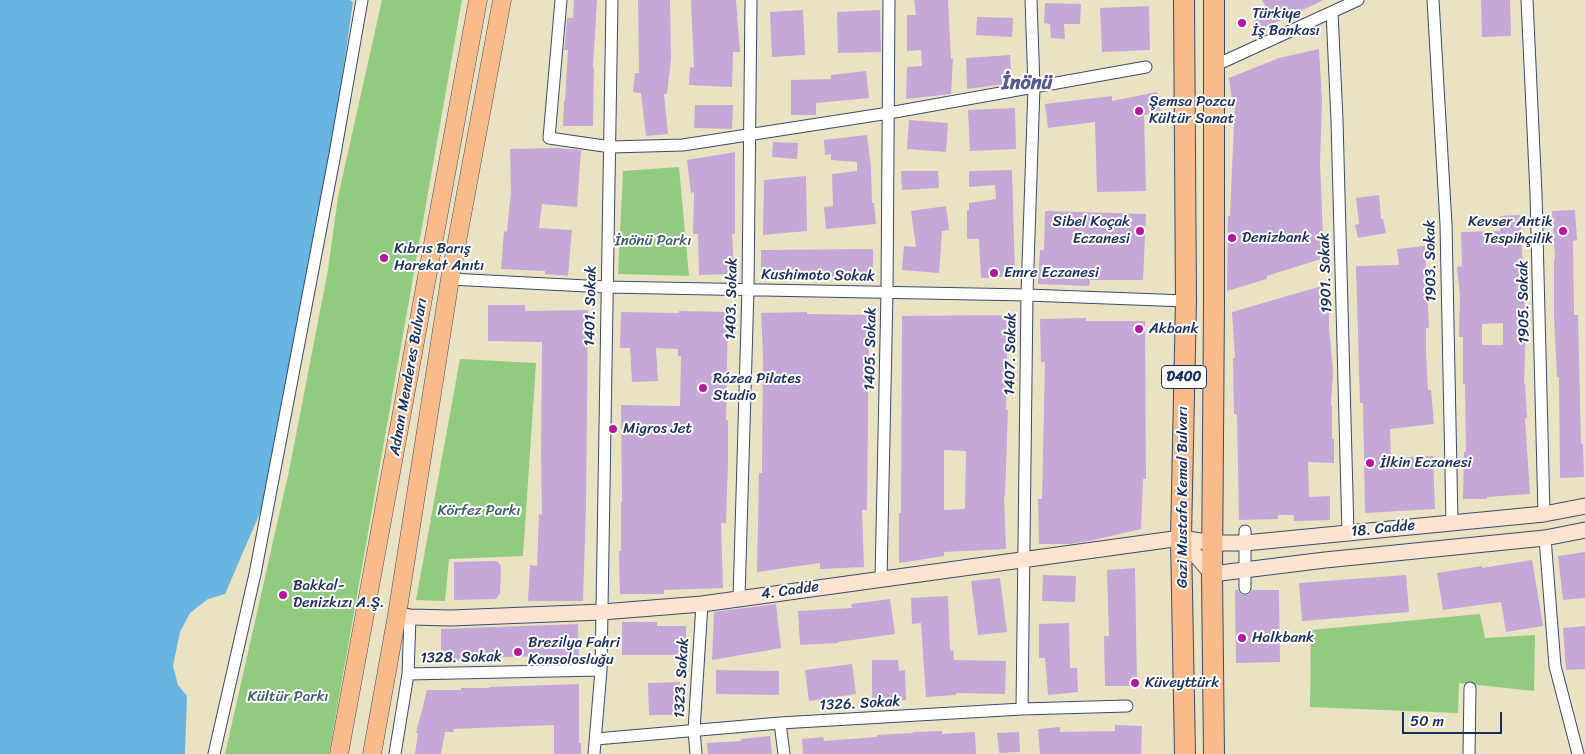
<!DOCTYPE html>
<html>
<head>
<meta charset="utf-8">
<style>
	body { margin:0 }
	#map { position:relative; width:1585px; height:754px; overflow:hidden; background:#eae3c3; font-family:Sriracha,sans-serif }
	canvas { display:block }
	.scale { position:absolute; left:1402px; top:712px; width:100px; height:22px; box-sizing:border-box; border:2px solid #1b2f5e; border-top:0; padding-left:6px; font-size:15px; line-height:18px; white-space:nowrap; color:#1b2f5e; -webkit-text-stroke:4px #fff; paint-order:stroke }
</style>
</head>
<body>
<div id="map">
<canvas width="1585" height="754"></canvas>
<div class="scale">50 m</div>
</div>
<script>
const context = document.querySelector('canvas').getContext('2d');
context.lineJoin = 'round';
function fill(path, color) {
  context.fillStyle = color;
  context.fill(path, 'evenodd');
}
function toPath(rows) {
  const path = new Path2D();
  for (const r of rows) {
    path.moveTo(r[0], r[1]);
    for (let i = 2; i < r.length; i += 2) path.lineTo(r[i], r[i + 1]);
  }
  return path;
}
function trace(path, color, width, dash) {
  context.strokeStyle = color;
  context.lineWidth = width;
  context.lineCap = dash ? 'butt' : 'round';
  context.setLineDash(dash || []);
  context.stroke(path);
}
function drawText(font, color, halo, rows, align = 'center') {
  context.font = font + ' Sriracha,sans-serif';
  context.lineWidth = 4;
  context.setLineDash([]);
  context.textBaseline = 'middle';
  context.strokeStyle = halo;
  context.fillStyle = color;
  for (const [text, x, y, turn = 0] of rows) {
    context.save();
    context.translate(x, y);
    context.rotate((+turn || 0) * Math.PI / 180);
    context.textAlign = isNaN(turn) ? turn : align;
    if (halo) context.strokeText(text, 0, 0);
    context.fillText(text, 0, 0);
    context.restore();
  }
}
fill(toPath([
	[382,0,462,0,329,754,225,754,289,471,328,270,338,197],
	[679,167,689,276,618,274,623,171],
	[460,359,536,363,523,556,449,559,445,601,416,600],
	[1480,614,1485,638,1535,635,1534,691,1459,683,1458,713,1310,707,1311,630]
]), '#90cb7f');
fill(toPath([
	[0,0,350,0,353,2,338,106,263,506,225,594,208,599,190,613,180,632,173,666,178,685,187,696,185,754,0,754]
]), '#68b5e1');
fill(toPath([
	[574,0,597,0,593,67,594,67,593,126,563,126,564,101,565,101,568,50,564,50,565,44,567,18,573,18],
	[638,0,670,0,671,59,667,94,664,94,668,134,646,136,641,93,633,92,635,73,639,73],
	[691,0,736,0,740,52,733,52,732,87,689,85,690,67,694,68],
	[914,0,948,0,951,59,953,58,951,94,906,99,907,67,922,66,921,50,907,51,907,15,916,15],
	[1262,0,1324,0,1259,30,1253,17,1268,10],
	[1481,0,1510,0,1511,36,1482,37],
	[1045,3,1081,4,1080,24,1064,24,1065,39,1051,38,1050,24,1044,23],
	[1149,6,1150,50,1102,52,1100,8],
	[803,10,805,55,772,57,770,12],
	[880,10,881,52,838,53,837,12],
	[977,17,1013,18,1012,37,976,35],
	[1319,49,1322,100,1320,164,1324,258,1267,276,1267,279,1227,291,1228,216,1230,216,1235,101,1232,101,1229,78,1279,58],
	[1010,55,1012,83,967,89,966,58],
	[866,71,869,98,816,103,816,115,791,115,791,80,831,79,831,75],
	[1157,92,1161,112,1144,115,1146,191,1097,192,1095,122,1048,128,1045,104,1112,96,1112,101],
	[695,105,733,105,732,129,694,128],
	[1015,108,1016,149,970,151,968,110],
	[909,120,948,123,946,152,907,149],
	[867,135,871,168,872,203,874,203,876,224,826,229,824,207,833,206,832,174,857,171,857,162,831,160,831,154,825,155,824,140],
	[773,142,798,143,797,159,772,157],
	[556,148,581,150,577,207,542,204,539,228,572,230,568,276,545,274,545,271,501,269,504,231,507,232,511,190,510,149],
	[735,152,735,234,732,234,734,274,699,275,698,234,693,234,694,192,691,193,687,160],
	[1012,170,1015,276,981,278,979,239,967,239,967,210,969,210,969,203,996,199,995,185,969,187,969,171],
	[901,171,938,171,939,188,902,190],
	[806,176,807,231,763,235,764,180],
	[1379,195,1381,219,1383,219,1386,233,1358,238,1355,225,1359,224,1356,198],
	[946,206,949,230,942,231,939,273,902,270,904,246,916,247,911,211],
	[1575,210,1577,240,1573,241,1574,315,1578,315,1581,444,1583,444,1584,477,1560,478,1559,377,1557,377,1554,316,1554,259,1555,259,1552,211],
	[1045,211,1146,214,1143,280,1090,280,1089,286,1038,284,1040,250,1044,250],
	[1520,215,1526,322,1524,384,1525,384,1527,418,1525,418,1530,494,1487,497,1487,499,1463,499,1464,452,1466,452,1465,384,1463,384,1463,337,1459,337,1460,295,1457,267,1462,266,1461,232,1500,231,1500,216],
	[1503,323,1503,345,1482,345,1482,324],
	[1425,246,1429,328,1426,328,1426,354,1428,390,1431,390,1434,424,1390,429,1391,458,1433,456,1435,509,1365,513,1363,403,1360,403,1356,266,1399,265,1397,249],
	[873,249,873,276,810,278,761,276,761,250],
	[1329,284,1329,326,1333,371,1331,405,1332,405,1332,439,1334,439,1334,463,1308,462,1309,497,1330,496,1330,520,1294,521,1294,515,1278,515,1278,519,1239,520,1237,414,1234,414,1233,358,1235,358,1232,312],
	[488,305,525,305,525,311,588,310,586,505,583,601,528,601,530,565,537,566,539,514,542,515,541,455,542,342,488,341],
	[679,311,728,312,726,420,728,420,728,463,726,523,721,523,723,588,664,590,664,594,620,594,619,551,621,551,621,502,622,502,621,405,680,406,681,356,678,356,678,349,656,348,658,381,632,382,630,348,620,348,621,312,679,313],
	[807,312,807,314,869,315,867,510,862,510,864,567,820,569,820,563,757,572,759,473,762,473,763,352,761,313],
	[1008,315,1006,410,1008,410,1005,496,1004,496,1006,549,944,552,944,556,899,563,899,513,901,513,902,316],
	[944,450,966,451,965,509,944,510],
	[1086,318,1086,321,1145,321,1146,479,1143,479,1141,529,1094,540,1070,544,1039,544,1038,499,1042,499,1045,362,1041,362,1040,319],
	[1585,552,1585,598,1563,600,1558,556],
	[1532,560,1543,626,1506,632,1501,602,1443,610,1437,573,1482,566,1482,568],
	[497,561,501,566,500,594,496,599,454,600,454,562],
	[1135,568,1137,686,1105,686,1104,636,1109,636,1107,570],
	[1043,575,1076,576,1075,602,1042,601],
	[1406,575,1409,612,1302,621,1299,583],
	[1000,578,1007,632,978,635,971,581],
	[1235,590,1238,590,1241,594,1245,595,1249,594,1252,590,1279,590,1280,662,1236,663],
	[948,596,950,651,953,650,954,660,1006,661,1005,694,956,693,956,695,926,697,921,623,912,624,911,598],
	[890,599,895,634,838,642,838,643,800,645,798,611,852,608,851,604],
	[776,604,781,648,712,660,714,612],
	[622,622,657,622,657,626,686,626,686,655,622,655],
	[1069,623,1070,668,1077,668,1078,692,1048,695,1045,658,1039,658,1039,624],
	[578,624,579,659,551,659,551,656,501,657,501,660,441,661,441,629],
	[1585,626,1585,669,1566,670,1563,628],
	[872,660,898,660,899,671,905,670,906,700,872,700],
	[852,664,856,694,809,701,805,670],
	[716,670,779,671,779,695,716,694],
	[680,682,680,715,649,715,648,683],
	[579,684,579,743,581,743,581,754,554,754,554,725,453,729,454,732,445,732,441,754,415,754,418,733,416,733,427,690,461,690,461,688,489,688,489,687],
	[1115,725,1142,726,1141,754,1040,754,1038,729,1060,727,1060,732,1115,731],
	[942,731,942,734,975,732,976,754,803,754,802,739,823,737,824,741,877,737,877,735,913,733,913,732],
	[1019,732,1020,752,999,753,997,733],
	[770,736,772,754,708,754,707,743,741,741,741,739]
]), '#c5a7d8');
const street = toPath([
	[561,0,549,138,611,147,683,145,889,113,1146,67],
	[1433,0,1446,224,1452,522],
	[1527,0,1536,194,1544,514],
	[1332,12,1337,120,1348,532],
	[1214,66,1358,0],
	[450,279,606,287,1027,295,1186,301],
	[1545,538,1555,666,1578,754],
	[881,579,887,292,889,0],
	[1245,588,1245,531],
	[739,598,748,289,751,0],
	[410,617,408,674,601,670],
	[1022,709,1027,295,1034,87,1031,0],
	[780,723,784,754],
	[596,739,780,723,1022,709,1127,706],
	[214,754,255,574,335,154,362,0],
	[395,754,408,674],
	[594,754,601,670,612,0],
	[696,754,694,730,702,604],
	[1469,754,1470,688]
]);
const secondary = toPath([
	[1181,538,1212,574,1325,560,1545,538,1585,530],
	[397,615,410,617,451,618,602,612,702,604,1181,538,1213,543,1245,543,1544,514,1585,506]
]);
const primary = toPath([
	[339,754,478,0],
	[372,754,397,615,450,279,502,0]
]);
const highway = toPath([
	[1184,0,1186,301,1181,538,1185,754],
	[1214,0,1214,304,1212,574,1214,754]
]);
trace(street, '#3a4a6d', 13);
trace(secondary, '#3a4a6d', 17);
trace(primary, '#3a4a6d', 19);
trace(highway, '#3a4a6d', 22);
trace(street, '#fff', 11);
trace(secondary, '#fde4d1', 15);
trace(primary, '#fabb8b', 18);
trace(highway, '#fabb8b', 20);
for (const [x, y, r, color] of [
	[1242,23,5,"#b5179e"],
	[1139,111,5,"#b5179e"],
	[1140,231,5,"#b5179e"],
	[1563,231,5,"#b5179e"],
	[1232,238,5,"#b5179e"],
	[384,258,5,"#b5179e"],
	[994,273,5,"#b5179e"],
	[1139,329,5,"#b5179e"],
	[703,388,5,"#b5179e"],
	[613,429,5,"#b5179e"],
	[1370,463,5,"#b5179e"],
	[283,595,5,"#b5179e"],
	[1242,638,5,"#b5179e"],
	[518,652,5,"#b5179e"],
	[1135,683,5,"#b5179e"]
]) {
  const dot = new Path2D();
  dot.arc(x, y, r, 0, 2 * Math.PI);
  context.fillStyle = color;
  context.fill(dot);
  trace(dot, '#fff', 2);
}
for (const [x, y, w] of [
	[1184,377,45]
]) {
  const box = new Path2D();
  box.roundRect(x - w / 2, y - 11.5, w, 23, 4);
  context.fillStyle = '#fff';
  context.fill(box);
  trace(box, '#1b2f5e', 1);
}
drawText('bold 14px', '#1b2f5e', null, [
	["D400",1184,377]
]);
drawText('15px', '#1b2f5e', '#fff', [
	["Türkiye",1252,14],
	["İş Bankası",1252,31],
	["Şemsa Pozcu",1149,102],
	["Kültür Sanat",1149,119],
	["Sibel Koçak",1130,222,"right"],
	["Eczanesi",1130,239,"right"],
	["Kevser Antik",1553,222,"right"],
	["Tespihçilik",1553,239,"right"],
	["Denizbank",1242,238],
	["Kıbrıs Barış",394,249],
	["Harekat Anıtı",394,266],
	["Emre Eczanesi",1004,273],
	["Akbank",1149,329],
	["Rózea Pilates",713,379],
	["Studio",713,396],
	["Migros Jet",623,429],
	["İlkin Eczanesi",1380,463],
	["Bakkal-",293,586],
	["Denizkızı A.Ş.",293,603],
	["Halkbank",1252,638],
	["Brezilya Fahri",528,643],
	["Konsolosluğu",528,660],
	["Küveyttürk",1145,683]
], 'left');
drawText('15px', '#3e5e68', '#fff', [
	["İnönü Parkı",653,241],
	["Körfez Parkı",479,511],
	["Kültür Parkı",288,697]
]);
drawText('15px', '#1b2f5e', '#fff', [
	["1903. Sokak",1431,261,-91],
	["1901. Sokak",1326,273,-92],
	["Kushimoto Sokak",818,276,1],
	["1403. Sokak",732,299,-89],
	["1905. Sokak",1524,302,-91],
	["1401. Sokak",591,306,-89],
	["1405. Sokak",871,349,-89],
	["1407. Sokak",1011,354,-89],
	["Adnan Menderes Bulvarı",409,377,-80],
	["Gazi Mustafa Kemal Bulvarı",1183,497,-90],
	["18. Cadde",1383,529,-6],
	["4. Cadde",790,591,-8],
	["1328. Sokak",461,658,-1],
	["1323. Sokak",682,678,-87],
	["1326. Sokak",860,704,-3]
]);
drawText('bold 20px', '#565989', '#fff', [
	["İnönü",1027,84]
]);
</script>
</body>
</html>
